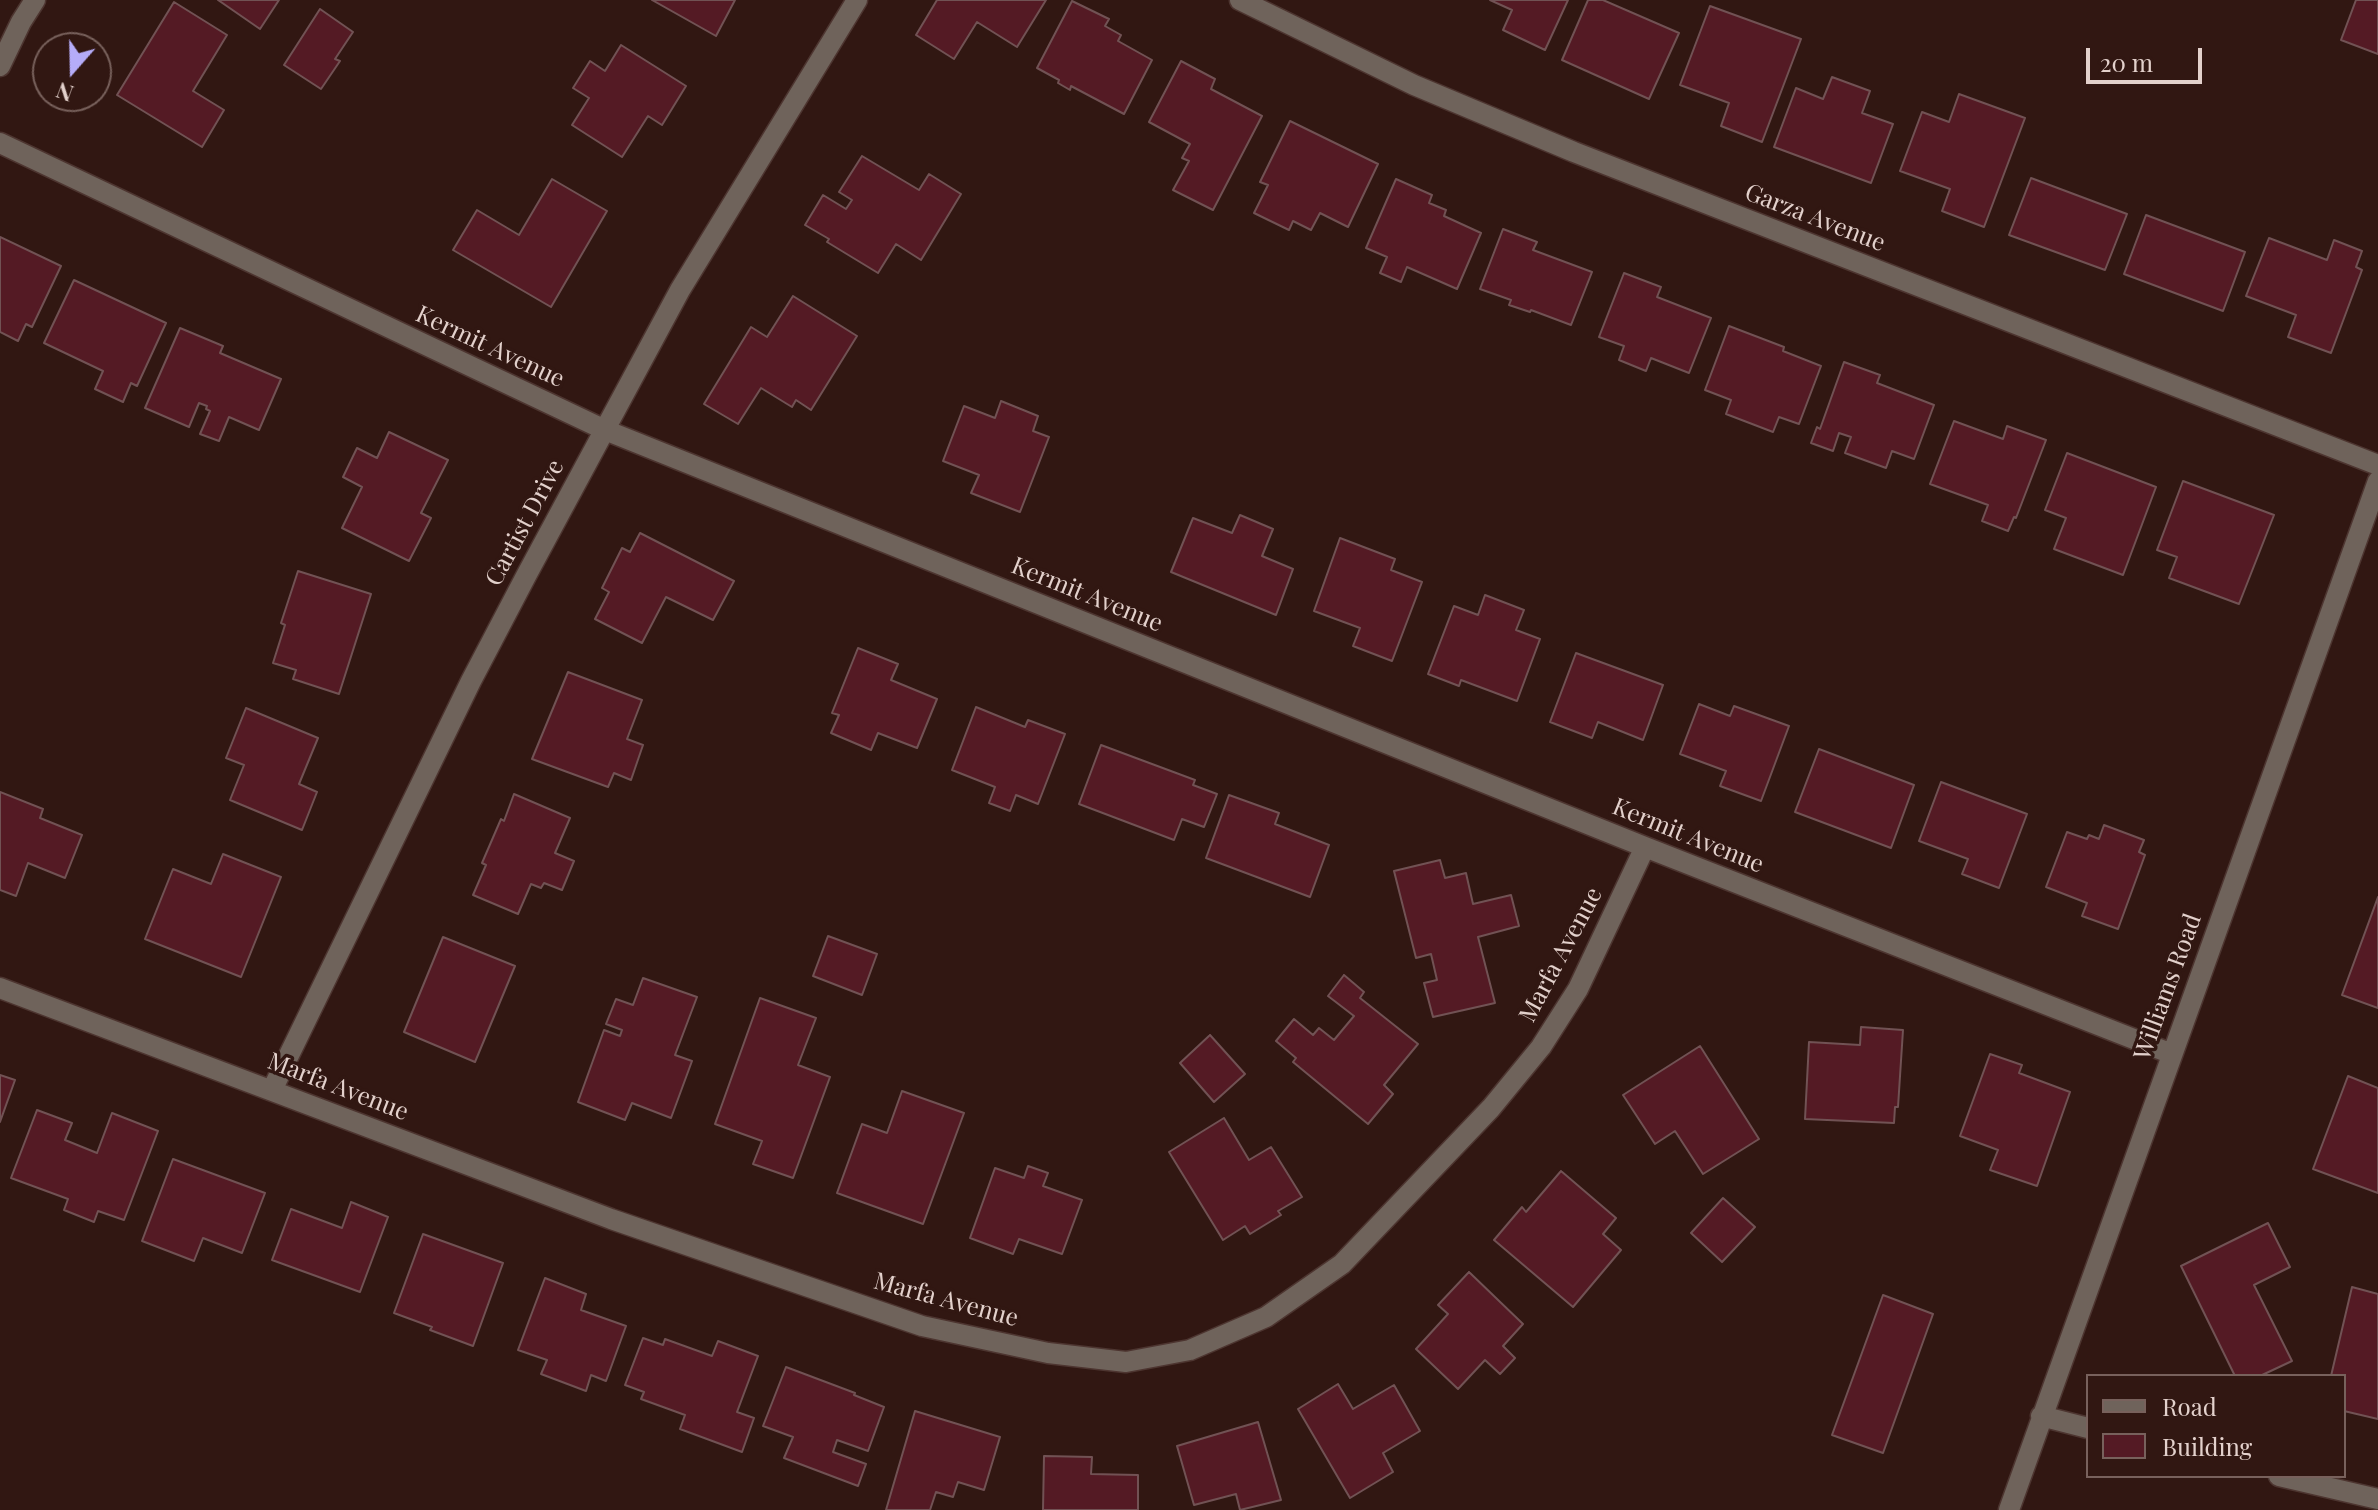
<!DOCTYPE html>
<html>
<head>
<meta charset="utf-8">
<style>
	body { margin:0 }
	#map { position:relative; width:2378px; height:1510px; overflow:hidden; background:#311712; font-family:"Playfair Display",serif }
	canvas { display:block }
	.legend { position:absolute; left:2086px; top:1374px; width:260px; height:104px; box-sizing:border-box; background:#311712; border:2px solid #78615c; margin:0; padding:10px 14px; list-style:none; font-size:24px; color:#e3d1cc }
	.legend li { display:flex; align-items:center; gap:16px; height:40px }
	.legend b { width:40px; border:2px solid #78615c }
	.north { position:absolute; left:32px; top:32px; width:80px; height:80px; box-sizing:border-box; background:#311712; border:2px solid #78615c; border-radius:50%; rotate:200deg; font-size:22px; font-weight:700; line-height:32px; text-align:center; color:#e3d1cc }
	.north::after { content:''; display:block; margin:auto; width:28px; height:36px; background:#b5acf8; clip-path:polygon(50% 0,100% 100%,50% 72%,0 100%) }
	.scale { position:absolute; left:2086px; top:48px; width:116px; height:36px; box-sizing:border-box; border:4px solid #e3d1cc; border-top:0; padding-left:10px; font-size:24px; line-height:28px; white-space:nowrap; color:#e3d1cc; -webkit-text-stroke:6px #311712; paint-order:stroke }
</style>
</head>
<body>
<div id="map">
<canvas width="2378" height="1510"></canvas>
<ul class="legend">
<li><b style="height:10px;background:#6f635b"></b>Road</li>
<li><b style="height:22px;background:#541a24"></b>Building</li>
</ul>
<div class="north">N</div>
<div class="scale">20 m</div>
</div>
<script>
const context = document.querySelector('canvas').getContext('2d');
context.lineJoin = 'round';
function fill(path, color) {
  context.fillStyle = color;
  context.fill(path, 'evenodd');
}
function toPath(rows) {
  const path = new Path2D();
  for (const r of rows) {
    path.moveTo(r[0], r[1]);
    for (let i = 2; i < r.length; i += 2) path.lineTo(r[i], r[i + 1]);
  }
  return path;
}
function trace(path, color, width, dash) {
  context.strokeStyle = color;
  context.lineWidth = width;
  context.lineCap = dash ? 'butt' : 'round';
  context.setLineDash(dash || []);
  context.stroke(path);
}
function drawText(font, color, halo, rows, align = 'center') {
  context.font = font + ' "Playfair Display",serif';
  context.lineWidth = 7;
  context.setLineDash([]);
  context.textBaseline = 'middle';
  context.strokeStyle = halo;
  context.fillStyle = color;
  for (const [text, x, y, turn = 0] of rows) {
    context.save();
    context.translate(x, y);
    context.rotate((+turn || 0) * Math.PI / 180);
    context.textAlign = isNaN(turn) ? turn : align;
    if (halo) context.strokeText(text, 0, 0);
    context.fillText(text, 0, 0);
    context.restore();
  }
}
const building = toPath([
	[218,0,279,0,260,29,218,0],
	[652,0,735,0,716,36,652,0],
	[937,0,1046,0,1017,47,977,22,954,59,916,35,937,0],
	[1490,0,1568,0,1545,50,1503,30,1512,10,1490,0],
	[1588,0,1603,0,1679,33,1649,99,1562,60,1588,0],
	[2356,0,2378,0,2378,54,2341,40,2356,0],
	[1072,1,1109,19,1105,26,1121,35,1118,41,1152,60,1124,114,1071,86,1070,90,1058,83,1059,80,1037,68,1072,1],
	[174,2,227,35,193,91,224,110,202,147,117,95,174,2],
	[1710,6,1801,39,1762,142,1721,126,1729,103,1680,85,1710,6],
	[320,9,353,32,335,59,340,61,321,89,284,65,320,9],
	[621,45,686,86,662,125,648,116,622,157,572,125,589,98,573,88,590,61,605,71,621,45],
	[1181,61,1215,79,1211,89,1262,116,1213,210,1173,190,1189,161,1182,158,1190,144,1149,122,1181,61],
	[1832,77,1870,91,1862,113,1893,124,1871,183,1774,147,1796,88,1823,99,1832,77],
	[1959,94,2025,118,1984,227,1942,211,1950,189,1900,171,1922,112,1949,122,1959,94],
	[1290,121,1378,164,1348,227,1320,213,1311,230,1293,221,1289,230,1254,213,1268,185,1260,182,1290,121],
	[862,156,919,190,929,174,961,194,921,260,896,244,878,273,827,242,829,239,805,225,823,195,846,209,852,200,839,192,862,156],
	[2031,178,2127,214,2105,270,2009,235,2031,178],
	[552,179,607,211,551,307,453,250,477,210,519,235,552,179],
	[1396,179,1432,195,1429,203,1446,210,1444,216,1481,233,1457,289,1407,267,1401,282,1380,273,1387,257,1366,248,1396,179],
	[2146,215,2245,252,2223,311,2124,274,2146,215],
	[1503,229,1537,242,1533,250,1592,272,1571,325,1531,310,1530,312,1509,305,1511,300,1480,289,1503,229],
	[0,237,61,266,32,327,26,324,18,341,0,332,0,237],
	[2269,238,2327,260,2334,240,2362,251,2356,267,2362,270,2331,353,2288,337,2296,315,2246,296,2269,238],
	[1624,273,1661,287,1657,297,1711,318,1689,373,1651,358,1646,371,1619,360,1624,346,1599,337,1624,273],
	[74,280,166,323,137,386,131,383,123,402,95,389,103,371,44,343,74,280],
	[793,296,857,336,811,410,796,400,792,407,761,388,738,424,704,404,751,327,767,337,793,296],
	[1729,326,1784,347,1783,351,1821,366,1799,424,1779,417,1773,432,1726,414,1731,400,1705,390,1729,326],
	[180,328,223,346,220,353,281,379,259,430,229,417,219,441,200,434,210,411,206,409,207,406,199,403,189,427,145,408,180,328],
	[1844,362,1880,375,1877,383,1934,405,1914,459,1892,451,1886,468,1845,453,1851,437,1839,433,1833,451,1811,443,1817,427,1820,429,1844,362],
	[1001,401,1038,416,1033,431,1049,437,1020,512,971,493,979,475,943,461,964,406,995,418,1001,401],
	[1954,421,2003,439,2007,426,2046,440,2016,518,2014,517,2008,531,1982,521,1988,505,1930,484,1954,421],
	[389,432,448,460,421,513,431,518,409,561,342,528,362,487,343,477,357,448,377,458,389,432],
	[2067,453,2156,487,2123,575,2054,549,2066,518,2045,510,2067,453],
	[2183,481,2274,515,2239,604,2169,578,2177,557,2157,550,2183,481],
	[1240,515,1273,529,1262,556,1293,569,1276,615,1171,572,1193,518,1232,533,1240,515],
	[640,533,734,581,713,620,666,597,642,643,595,619,609,592,602,588,622,548,630,552,640,533],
	[1340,538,1395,559,1391,570,1422,582,1392,661,1353,646,1360,628,1314,611,1340,538],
	[298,571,371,594,339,694,293,679,296,670,273,663,285,625,281,623,298,571],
	[1485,595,1524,610,1516,630,1540,639,1517,701,1461,680,1459,686,1428,674,1454,606,1478,615,1485,595],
	[858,648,898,664,891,680,937,699,917,748,878,733,871,750,831,733,839,715,832,713,858,648],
	[1576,653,1663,685,1643,740,1598,722,1592,738,1550,722,1576,653],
	[568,672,642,700,627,739,643,745,631,780,614,773,608,787,532,759,568,672],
	[1699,704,1730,716,1734,706,1789,726,1761,801,1720,786,1726,771,1680,754,1699,704],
	[976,707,1025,727,1028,720,1065,734,1038,804,1016,795,1010,811,989,803,995,787,952,770,976,707],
	[246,708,318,738,299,784,317,792,302,830,230,800,244,765,226,758,246,708],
	[1101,745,1195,780,1193,785,1217,794,1204,827,1182,819,1174,840,1079,804,1101,745],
	[1819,749,1914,785,1891,848,1795,812,1819,749],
	[1941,782,2027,814,1999,888,1962,874,1968,859,1919,841,1941,782],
	[0,792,43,809,40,818,82,835,65,878,28,863,16,896,0,890,0,792],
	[514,794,570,818,555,853,574,861,562,890,544,883,541,888,531,884,518,914,473,895,486,865,482,863,501,819,504,821,514,794],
	[1229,795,1279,813,1275,824,1329,845,1310,897,1206,858,1229,795],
	[2104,825,2144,840,2139,852,2145,855,2118,929,2082,916,2087,903,2046,887,2067,832,2087,839,2089,835,2099,839,2104,825],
	[223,854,281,877,241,977,145,939,173,869,211,884,223,854],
	[1440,860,1445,878,1466,873,1473,904,1511,895,1519,926,1478,937,1495,1003,1433,1017,1424,983,1437,980,1431,954,1416,958,1394,871,1440,860],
	[2378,897,2378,1008,2342,995,2378,897],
	[828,936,877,954,862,995,813,976,828,936],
	[443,937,515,966,475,1062,404,1032,443,937],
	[1344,975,1364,992,1360,998,1418,1044,1384,1085,1393,1094,1368,1124,1293,1062,1296,1058,1276,1041,1294,1019,1313,1035,1319,1028,1334,1040,1354,1016,1328,996,1344,975],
	[643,978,697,997,675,1055,692,1061,671,1118,632,1103,625,1120,578,1102,604,1030,620,1036,622,1030,606,1024,616,999,633,1005,643,978],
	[760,998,816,1018,798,1065,830,1077,793,1178,753,1164,762,1141,715,1124,760,998],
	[1861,1027,1903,1030,1898,1107,1895,1107,1894,1123,1805,1119,1809,1042,1860,1045,1861,1027],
	[1210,1035,1245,1074,1214,1102,1180,1063,1210,1035],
	[1700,1046,1759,1139,1703,1174,1675,1131,1655,1144,1623,1095,1700,1046],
	[1990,1054,2022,1065,2019,1073,2070,1092,2037,1186,1990,1170,1998,1150,1960,1136,1990,1054],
	[0,1075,15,1080,0,1122,0,1075],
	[2348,1076,2378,1088,2378,1193,2313,1169,2348,1076],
	[902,1091,964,1113,923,1224,837,1193,862,1124,887,1133,902,1091],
	[37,1110,72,1123,65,1140,97,1153,112,1113,158,1131,124,1220,98,1211,94,1222,64,1210,68,1199,11,1178,37,1110],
	[1224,1118,1249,1160,1271,1147,1302,1197,1278,1211,1281,1215,1250,1234,1245,1226,1223,1240,1169,1152,1224,1118],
	[173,1159,265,1193,242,1253,203,1238,194,1261,142,1241,173,1159],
	[1028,1166,1048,1173,1043,1186,1082,1200,1062,1254,1019,1239,1013,1254,970,1238,995,1168,1024,1178,1028,1166],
	[1561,1171,1616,1218,1603,1234,1621,1250,1573,1307,1494,1240,1522,1207,1526,1212,1561,1171],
	[1723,1198,1755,1227,1722,1262,1691,1233,1723,1198],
	[351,1202,388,1217,360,1292,272,1260,291,1209,342,1228,351,1202],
	[2268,1223,2290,1267,2254,1285,2292,1361,2260,1376,2235,1376,2181,1266,2268,1223],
	[423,1234,503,1263,473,1346,430,1330,432,1327,394,1313,423,1234],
	[1469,1272,1523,1324,1503,1346,1515,1358,1500,1374,1485,1360,1458,1389,1416,1349,1448,1314,1438,1305,1469,1272],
	[545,1278,586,1294,581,1310,626,1326,606,1381,591,1375,586,1391,541,1374,547,1360,518,1350,545,1278],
	[2352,1287,2378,1294,2378,1419,2344,1411,2344,1376,2331,1376,2352,1287],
	[1883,1295,1933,1314,1883,1453,1832,1435,1883,1295],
	[643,1338,663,1345,665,1339,712,1356,718,1341,758,1356,737,1412,754,1418,742,1452,680,1429,685,1415,641,1399,644,1392,625,1385,643,1338],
	[786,1367,855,1393,854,1395,884,1407,868,1451,837,1440,833,1452,866,1464,858,1486,784,1458,793,1437,763,1426,786,1367],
	[1338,1384,1353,1409,1394,1385,1420,1431,1383,1453,1393,1472,1350,1498,1298,1409,1338,1384],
	[915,1411,1000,1437,984,1490,958,1482,953,1497,936,1492,930,1510,886,1510,915,1411],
	[1258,1422,1281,1500,1240,1510,1236,1494,1194,1505,1177,1446,1258,1422],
	[1044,1456,1092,1457,1091,1474,1138,1475,1138,1510,1043,1510,1044,1456]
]);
fill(building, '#541a24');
trace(building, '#715254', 2);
const minor = toPath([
	[1240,0,1414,85,1574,152,2378,465],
	[0,66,21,22,35,0],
	[0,143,605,430,1645,847,2172,1054],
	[0,988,611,1219,922,1326,1048,1353,1126,1362,1190,1350,1266,1317,1342,1264,1491,1108,1541,1047,1578,989,1645,847],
	[272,1090,471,681,526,576,680,290,857,0],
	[2041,1416,2088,1428],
	[2279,1476,2378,1499],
	[2009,1510,2378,481]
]);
trace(minor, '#4d3530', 23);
trace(minor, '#6f635b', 20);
drawText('24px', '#e3d1cc', '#311712', [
	["Garza Avenue",1815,218,21],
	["Kermit Avenue",490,347,25],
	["Cartist Drive",525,523,-62],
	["Kermit Avenue",1087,595,22],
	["Kermit Avenue",1688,836,22],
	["Marfa Avenue",1561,955,-62],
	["Williams Road",2168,987,-70],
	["Marfa Avenue",338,1087,21],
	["Marfa Avenue",946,1300,15]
]);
</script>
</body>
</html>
